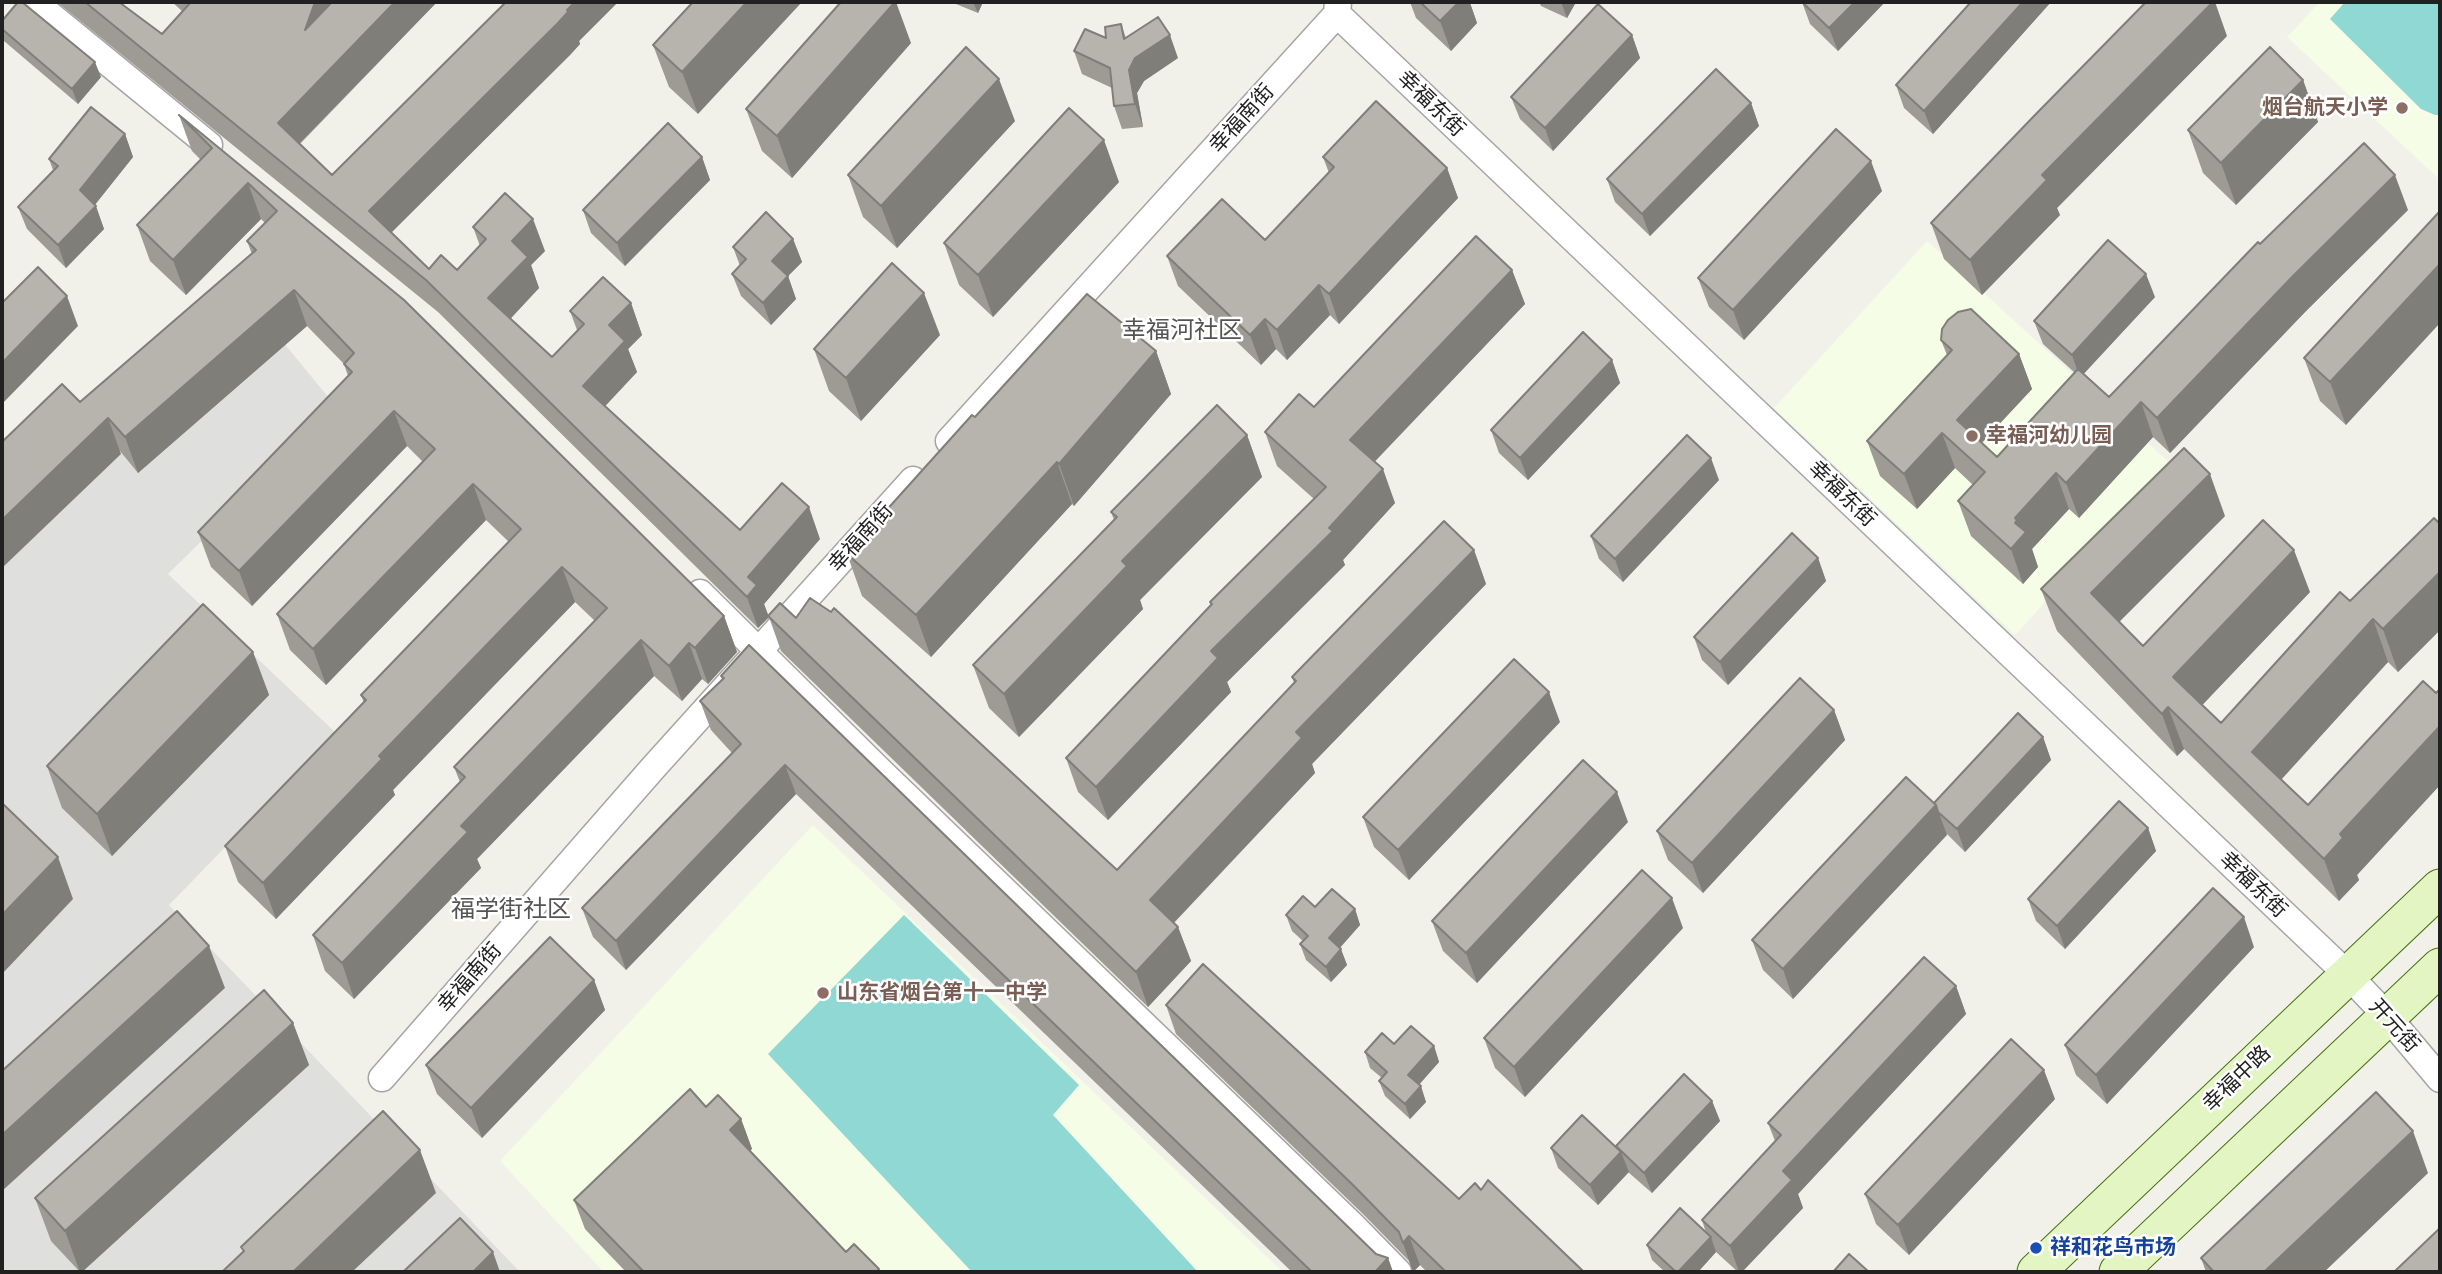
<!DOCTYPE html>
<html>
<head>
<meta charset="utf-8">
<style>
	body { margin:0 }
	#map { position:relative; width:2442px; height:1274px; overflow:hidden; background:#f1f1e9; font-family:Cabin,sans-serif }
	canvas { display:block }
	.frame { position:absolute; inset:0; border:4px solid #212121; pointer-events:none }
</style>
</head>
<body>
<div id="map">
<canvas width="2442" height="1274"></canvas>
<div class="frame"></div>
</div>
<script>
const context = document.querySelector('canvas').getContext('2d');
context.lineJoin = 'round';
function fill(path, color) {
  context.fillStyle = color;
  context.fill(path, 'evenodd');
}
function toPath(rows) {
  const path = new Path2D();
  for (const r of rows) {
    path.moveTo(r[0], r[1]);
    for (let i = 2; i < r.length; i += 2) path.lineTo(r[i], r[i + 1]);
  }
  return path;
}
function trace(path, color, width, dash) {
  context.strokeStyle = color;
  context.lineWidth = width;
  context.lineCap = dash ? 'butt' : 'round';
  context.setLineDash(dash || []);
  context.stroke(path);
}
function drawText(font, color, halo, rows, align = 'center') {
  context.font = font + ' Cabin,"Noto Sans SC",sans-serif';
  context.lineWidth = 5;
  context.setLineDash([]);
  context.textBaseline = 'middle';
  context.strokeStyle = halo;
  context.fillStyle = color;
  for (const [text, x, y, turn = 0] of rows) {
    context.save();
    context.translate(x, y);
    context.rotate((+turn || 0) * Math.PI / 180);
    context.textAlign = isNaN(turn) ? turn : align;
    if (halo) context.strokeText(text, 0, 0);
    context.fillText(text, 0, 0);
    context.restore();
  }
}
fill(toPath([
	[230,277,337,408,168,574,336,733,169,905,520,1272,2,1272,2,475]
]), '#dfdfde');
fill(toPath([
	[2320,2,2440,2,2440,180,2287,37],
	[1927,241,2171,464,2015,635,1774,408],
	[813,825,1283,1272,604,1272,500,1161]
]), '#f5fde6');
fill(toPath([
	[2345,2,2440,2,2440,115,2435,115,2421,109,2330,19],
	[904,915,1079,1085,1053,1115,1198,1272,972,1272,768,1054]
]), '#8fd8d3');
const minor = toPath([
	[34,2,209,145],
	[1337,14,2347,974,2387,1016,2440,1079],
	[949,441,1337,14,1338,2],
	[700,593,879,770,1352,1225,1398,1272],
	[382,1078,653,768,913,480]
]);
const secondary = toPath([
	[2036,1272,2440,888],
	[2118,1272,2440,967]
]);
trace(minor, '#a5a5a5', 29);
trace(secondary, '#477110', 39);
trace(minor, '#fff', 26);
trace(secondary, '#e2f5c3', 37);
fill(toPath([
	[57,2,119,2,162,34,182,11,172,2,437,2,300,144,332,175,506,2,618,2,579,41,580,44,570,55,391,232,429,269,457,270,480,246,473,227,545,251,531,265,539,288,510,319,552,357,577,330,570,311,631,303,642,335,628,349,637,372,605,406,740,530,820,539,764,604,768,616,796,618,1117,870,1294,683,1292,677,1474,550,1486,584,1312,764,1315,773,1174,923,1178,927,1191,961,1148,1007,781,651,769,617,758,628,438,312],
	[693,2,698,114,669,87,653,45],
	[951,2,983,2,978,13],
	[1410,2,1471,2,1470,3,1477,23,1451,51,1416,18],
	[1539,2,1576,2,1567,18,1541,6],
	[1802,2,1885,2,1838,51,1810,24],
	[1971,2,2051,2,1933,134,1904,108,1896,85],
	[1121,24,1126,38,1178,58,1144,81,1137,93,1143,127,1122,129,1114,106,1112,88,1082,74,1074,51,1106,38],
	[2,29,101,77,78,104,4,41,2,35],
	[1632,35,1640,58,1553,151,1520,119,1511,97],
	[2227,36,2057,208,2060,215,1982,295,1944,259,1931,223],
	[911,43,792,178,762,151,746,109],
	[2303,80,2318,122,2236,205,2203,173,2188,130],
	[1751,103,1759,126,1650,236,1615,202,1607,179],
	[179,115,724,616,737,652,708,684,702,679,682,701,654,676,477,859,481,868,354,999,325,971,313,935,460,782,454,767,595,621,575,602,393,790,395,795,276,919,238,882,225,846,364,703,361,695,509,542,486,520,326,685,290,650,277,614,423,462,407,446,252,606,211,567,198,532,348,376,344,364,307,326,138,473,80,402,252,254,247,241,265,223,261,219,186,295,150,261,137,225,201,160,192,151],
	[1015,121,897,248,863,217,848,175],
	[125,134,133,157,95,205,104,229,66,268,27,229,18,207,53,170,49,159],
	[702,157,710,180,625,266,591,233,583,210],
	[1323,157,1447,168,1458,198,1339,324,1330,315,1287,360,1276,349,1261,365,1178,286,1167,256,1265,240,1329,173],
	[1119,182,993,317,959,285,944,243],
	[1882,191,1744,340,1709,307,1698,278],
	[2408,210,2306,311,2170,453,2153,437,2079,518,2069,509,2032,549,2038,567,2023,584,1971,536,1958,501,1973,485,1955,468,1917,509,1880,476,1867,441,1947,355,1941,340,2019,354,2032,389,1982,443,1997,457,2075,373,2043,344,2034,321,2155,297,2083,374,2109,397,2260,244],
	[2440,211,2346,425,2320,401,2304,358],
	[793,239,802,262,788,276,796,299,771,325,741,296,732,274,740,266,733,247],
	[1512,270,1525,304,1374,461,1395,503,1343,560,1345,565,1227,682,1231,692,1108,820,1078,792,1066,758,1211,604,1210,602,1314,499,1277,466,1265,432,1314,407],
	[940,335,861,421,829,391,814,349],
	[1156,351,1171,394,1074,506,1072,504,931,657,862,596,847,554,975,417],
	[1612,360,1620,383,1528,480,1499,453,1491,430],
	[1247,435,1262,477,1140,600,1143,609,1019,737,989,708,973,665,1114,520,1111,512],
	[1719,480,1623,582,1599,559,1591,536],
	[2225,516,2119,622,2143,646,2310,592,2202,705,2221,723,2350,601,2440,524,2440,630,2398,672,2388,662,2281,780,2308,805,2440,689,2440,785,2357,875,2359,880,2339,901,2184,749,2177,756,2057,631,2041,589],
	[1818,558,1826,581,1728,685,1702,660,1694,637],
	[253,652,269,695,112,856,62,808,47,766],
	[721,676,1376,1254,1388,1258,1393,1272,1292,1272,796,794,626,970,593,937,582,908,732,753,711,730,700,701,722,680],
	[1834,710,1845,740,1703,893,1668,860,1657,831],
	[1560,722,1409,880,1374,847,1363,817],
	[2043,737,2051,760,1965,852,1947,834,1793,999,1763,970,1752,940,1934,803],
	[1628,822,1477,983,1443,951,1432,921],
	[2148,828,2156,851,2065,949,2036,921,2028,899],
	[1315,907,1355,909,1360,925,1340,948,1347,965,1331,982,1306,960,1300,944,1303,941,1292,931,1286,915],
	[1683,928,1525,1097,1495,1068,1484,1038],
	[2254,947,2107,1104,2076,1075,2065,1045],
	[594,980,605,1010,482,1138,437,1094,426,1065],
	[1956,986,1966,1014,1798,1194,1803,1208,1742,1272,1738,1272,1716,1252,1698,1272,1665,1272,1652,1260,1647,1245,1706,1233,1702,1220,1775,1141,1768,1123],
	[1166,1005,1459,1199,1481,1190,1584,1272,1427,1272,1420,1265,1413,1272,1409,1261,1363,1214,1176,1034],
	[293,1023,309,1065,82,1272,80,1272,51,1241,35,1198],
	[1394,1044,1434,1046,1439,1062,1419,1085,1426,1102,1410,1119,1385,1096,1379,1081,1382,1078,1370,1068,1365,1052],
	[2055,1099,1909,1255,1876,1224,1865,1194],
	[1712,1101,1720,1121,1652,1193,1628,1172,1598,1205,1558,1168,1551,1148,1616,1147],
	[706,1107,741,1119,752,1149,749,1151,846,1252,879,1269,880,1272,626,1272,585,1229,574,1200],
	[2428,1173,2324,1272,2206,1272,2201,1258]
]), '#9d9b94');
fill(toPath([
	[315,2,338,2,305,30],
	[395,2,437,2,289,154,278,123],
	[575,2,618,2,579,41,580,44,570,55,381,243,369,211],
	[747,2,802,2,698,114,682,72],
	[895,2,896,2,911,43,792,178,777,136],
	[973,2,983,2,978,13],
	[1459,2,1471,2,1470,3,1477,23,1451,51,1440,21],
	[1561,2,1576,2,1567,18],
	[1855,2,1885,2,1838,51,1829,28],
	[2023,2,2051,2,1933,134,1924,111],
	[2213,2,2215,2,2227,36,2057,208,2060,215,1982,295,1970,260,2042,175],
	[1170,35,1178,58,1144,81,1137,93,1143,127,1135,104,1129,70,1135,58],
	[1632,35,1640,58,1553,151,1545,128],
	[95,62,101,77,78,104,72,89],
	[999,79,1015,121,897,248,881,206],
	[2303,80,2318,122,2236,205,2221,163],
	[1751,103,1759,126,1650,236,1642,214],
	[125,134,133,157,88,213,80,190],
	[1104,140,1119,182,993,317,978,275],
	[702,157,710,180,625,266,617,243],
	[1871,161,1882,191,1744,340,1733,310],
	[1447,168,1458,198,1339,324,1329,294],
	[2395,175,2408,210,2306,311,2170,453,2157,418,2293,276],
	[248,183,261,219,186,295,173,260],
	[96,206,104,229,66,268,58,245],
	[533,219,545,251,531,265,539,288,500,330,488,298,512,241],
	[793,239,802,262,780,284,772,261],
	[2440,264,2440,323,2346,425,2330,382],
	[1512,270,1525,304,1363,474,1350,440],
	[2146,274,2155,297,2080,378,2072,355],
	[788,276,796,299,771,325,763,303],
	[1319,285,1330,315,1287,360,1277,330],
	[294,290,307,326,138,473,125,437],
	[924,293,940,335,861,421,846,378],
	[67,296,78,326,2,404,2,363],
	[631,303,642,335,628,349,637,372,595,417,583,386,609,325],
	[1265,319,1276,349,1261,365,1250,335],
	[1156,351,1171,394,1074,506,1059,464],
	[2019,354,2032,389,1970,455,1957,420],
	[1612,360,1620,383,1528,480,1520,458],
	[2141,402,2153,437,2079,518,2066,483],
	[394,411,407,446,252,606,239,571],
	[108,418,121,454,2,568,2,520],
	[1942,433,1955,468,1917,509,1904,474],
	[1247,435,1262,477,1140,600,1143,609,1019,737,1004,694,1122,561],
	[1711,458,1719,480,1623,582,1615,559],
	[1057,462,1072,504,931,657,916,615],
	[1383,469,1395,503,1343,560,1345,565,1227,682,1231,692,1108,820,1096,787,1211,651,1329,528],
	[2056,473,2069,509,2032,549,2038,567,2023,584,2011,549,2015,518],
	[2210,474,2225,516,2106,635,2091,593],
	[473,484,486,520,326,685,313,649],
	[809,507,820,539,764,604,769,617,758,628,747,597,748,577],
	[1474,550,1486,584,1312,764,1315,773,1162,935,1150,900,1296,732],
	[2294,550,2310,592,2189,719,2173,677],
	[1818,558,1826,581,1728,685,1720,662],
	[562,567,575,602,393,790,395,795,276,919,263,883,379,756],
	[2440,572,2440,630,2398,672,2383,629],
	[724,616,737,652,708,684,695,648],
	[2373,619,2388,662,2267,795,2252,752],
	[641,640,654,676,477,859,481,868,354,999,342,963,461,826],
	[689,643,702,679,682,701,669,666],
	[253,652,269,695,112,856,97,814],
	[1549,692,1560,722,1409,880,1398,850],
	[2168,707,2184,749,2177,756,2162,714],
	[1834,710,1845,740,1703,893,1692,863],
	[2440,726,2440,785,2357,875,2359,880,2339,901,2324,859,2340,834],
	[2043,737,2051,760,1965,852,1957,829],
	[785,765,796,794,626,970,616,941],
	[1617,792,1628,822,1477,983,1466,953],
	[1936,805,1947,835,1793,999,1783,969],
	[2148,828,2156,851,2065,949,2057,926],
	[58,857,73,899,2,974,2,915],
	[1672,898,1683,928,1525,1097,1514,1067],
	[1355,909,1360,925,1334,954,1329,938],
	[2244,917,2254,947,2107,1104,2096,1075],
	[1178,927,1191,961,1148,1007,1136,972],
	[209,946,225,988,2,1191,2,1135],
	[1341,949,1347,965,1331,982,1326,967],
	[594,980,605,1010,482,1138,471,1108],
	[1956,986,1966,1014,1798,1194,1803,1208,1742,1272,1739,1272,1730,1246,1783,1171],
	[293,1023,309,1065,82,1272,80,1272,65,1231],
	[1434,1046,1439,1062,1414,1090,1408,1075],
	[2044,1070,2055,1099,1909,1255,1898,1225],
	[1421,1086,1426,1102,1410,1119,1405,1104],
	[1712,1101,1720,1121,1652,1193,1644,1173],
	[741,1119,752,1149,740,1160,730,1130],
	[2413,1131,2428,1173,2324,1272,2264,1272],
	[420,1150,436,1193,352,1272,293,1272],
	[1621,1152,1629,1172,1598,1205,1590,1185],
	[1409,1236,1420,1265,1413,1272,1403,1243],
	[1711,1237,1716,1252,1698,1272,1678,1272],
	[493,1252,500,1272,473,1272],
	[1388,1258,1393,1272,1375,1272]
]), '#7f7e78');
const building = toPath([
	[18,2,22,2,95,62,72,89,2,29,2,21,18,2],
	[85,2,119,2,162,34,191,2,315,2,305,30,332,2,395,2,278,123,332,175,506,2,575,2,567,10,568,12,558,23,369,211,429,269,441,255,457,270,486,239,473,227,505,193,533,219,512,241,528,257,488,298,552,357,584,324,570,311,603,277,631,303,609,325,625,341,583,386,740,530,782,483,809,507,748,577,757,585,747,597,426,280,85,2],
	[693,2,747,2,682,72,653,45,693,2],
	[841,2,895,2,777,136,746,109,841,2],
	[1420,2,1459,2,1440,21,1420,2],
	[1802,2,1855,2,1829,28,1802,2],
	[1971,2,2023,2,1924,111,1896,85,1971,2],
	[2146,2,2213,2,2042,175,2047,180,1970,260,1931,223,2034,116,2146,2],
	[1598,4,1632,35,1545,128,1511,97,1598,4],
	[1158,17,1170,35,1135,58,1129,70,1135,104,1114,106,1110,68,1074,51,1085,29,1106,38,1105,27,1121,24,1124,39,1158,17],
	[966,47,999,79,881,206,848,175,966,47],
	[2270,47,2303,80,2221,163,2188,130,2270,47],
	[1716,69,1751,103,1642,214,1607,179,1716,69],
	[1376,101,1447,168,1329,294,1319,285,1277,330,1265,319,1250,335,1167,256,1222,199,1265,240,1334,167,1323,157,1376,101],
	[91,107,125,134,80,190,96,206,58,245,18,207,58,166,49,159,91,107],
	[1069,108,1104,140,978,275,944,243,1069,108],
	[179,115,404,300,724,616,695,648,689,643,669,666,641,640,461,826,468,832,342,963,313,935,465,777,454,767,607,608,562,567,379,756,382,759,263,883,225,846,366,700,361,695,521,529,473,484,313,649,277,614,435,449,394,411,239,571,198,532,352,372,344,364,354,353,294,290,125,437,108,418,2,520,2,442,62,384,80,402,256,250,247,241,277,211,248,183,173,260,137,225,212,148,179,115],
	[668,123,702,157,617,243,583,210,668,123],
	[1836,129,1871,161,1733,310,1698,278,1836,129],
	[2364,143,2395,175,2293,276,2157,418,2141,402,2066,483,2056,473,2015,518,2017,520,2015,523,2026,532,2011,549,1958,501,1985,472,1942,433,1904,474,1867,441,1952,350,1941,340,1942,329,1948,320,1958,312,1971,309,2019,354,1957,420,1997,457,2078,369,2109,397,2258,242,2260,244,2364,143],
	[2440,211,2440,264,2330,382,2304,358,2440,211],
	[766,212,793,239,772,261,788,276,763,303,732,274,746,259,733,247,766,212],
	[1476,236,1512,270,1350,440,1383,469,1329,528,1333,531,1211,651,1218,658,1096,787,1066,758,1212,604,1210,602,1326,487,1265,432,1299,394,1314,407,1476,236],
	[2108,240,2146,274,2072,355,2034,321,2108,240],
	[892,263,924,293,846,378,814,349,892,263],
	[38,267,67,296,2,363,2,303,38,267],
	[1087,294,1156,351,1059,464,1057,462,916,615,847,554,972,415,975,417,1087,294],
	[1583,332,1612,360,1520,458,1491,430,1583,332],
	[1217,405,1247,435,1122,561,1127,566,1004,694,973,665,1117,517,1111,512,1217,405],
	[1687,435,1711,458,1615,559,1591,536,1687,435],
	[2184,448,2210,474,2091,593,2143,646,2263,520,2294,550,2173,677,2221,723,2340,592,2350,601,2434,518,2440,524,2440,572,2383,629,2373,619,2252,752,2308,805,2423,681,2436,693,2440,689,2440,726,2340,834,2343,838,2324,859,2168,707,2162,714,2041,589,2184,448],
	[1444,521,1474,550,1296,732,1302,738,1150,900,1178,927,1136,972,768,616,780,603,796,618,810,598,831,612,834,608,1117,870,1296,681,1292,677,1444,521],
	[1792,533,1818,558,1720,662,1694,637,1792,533],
	[203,604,253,652,97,814,47,766,203,604],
	[749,645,1376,1254,1388,1258,1375,1272,1312,1272,785,765,616,941,582,908,741,744,700,701,724,678,721,676,749,645],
	[1514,659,1549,692,1398,850,1363,817,1514,659],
	[1800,678,1834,710,1692,863,1657,831,1800,678],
	[2018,713,2043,737,1957,829,1938,812,1936,805,1934,803,2018,713],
	[1583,760,1617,792,1466,953,1432,921,1583,760],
	[1906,777,1936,805,1783,969,1752,940,1906,777],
	[2119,801,2148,828,2057,926,2028,899,2119,801],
	[2,803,58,857,2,915,2,803],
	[1642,870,1672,898,1514,1067,1484,1038,1642,870],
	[2213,888,2244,917,2096,1075,2065,1045,2213,888],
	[1332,889,1355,909,1329,938,1341,949,1326,967,1300,944,1308,936,1286,915,1303,896,1315,907,1332,889],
	[177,911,209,946,2,1135,2,1071,177,911],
	[550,937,594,980,471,1108,426,1065,550,937],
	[1924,957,1956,986,1783,1171,1792,1180,1730,1246,1702,1220,1781,1135,1768,1123,1924,957],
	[1203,964,1459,1199,1475,1183,1481,1190,1488,1180,1584,1272,1446,1272,1409,1236,1403,1243,1399,1232,1353,1185,1166,1005,1203,964],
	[264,990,293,1023,65,1231,35,1198,264,990],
	[1411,1026,1434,1046,1408,1075,1421,1086,1405,1104,1379,1081,1387,1072,1365,1052,1382,1033,1394,1044,1411,1026],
	[2011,1039,2044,1070,1898,1225,1865,1194,2011,1039],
	[1684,1074,1712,1101,1644,1173,1616,1146,1684,1074],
	[690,1089,706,1107,718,1095,741,1119,730,1130,846,1252,854,1244,879,1269,876,1272,644,1272,574,1200,690,1089],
	[2376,1092,2413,1131,2264,1272,2214,1272,2201,1258,2376,1092],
	[383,1111,420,1150,293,1272,222,1272,244,1251,241,1247,383,1111],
	[1582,1115,1621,1152,1590,1185,1551,1148,1582,1115],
	[1680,1208,1711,1237,1678,1272,1676,1272,1647,1245,1680,1208],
	[460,1218,493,1252,473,1272,403,1272,460,1218],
	[2440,1228,2440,1272,2394,1272,2440,1228],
	[1849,1254,1869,1272,1833,1272,1849,1254]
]);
fill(building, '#b6b4ac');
trace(building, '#7f7e78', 2);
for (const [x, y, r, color] of [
	[2402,108,7,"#8d6e63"],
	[1972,436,7,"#8d6e63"],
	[823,993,7,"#8d6e63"],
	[2036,1248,7,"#1a4fb4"]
]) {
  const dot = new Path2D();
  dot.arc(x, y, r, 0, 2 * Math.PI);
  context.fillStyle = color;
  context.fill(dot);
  trace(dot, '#fff', 2.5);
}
drawText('21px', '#212121', '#fff', [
	["幸福东街",1431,104,44],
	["幸福南街",1242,119,-48],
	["幸福东街",1842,494,44],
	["幸福南街",861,538,-48],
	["幸福东街",2253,885,44],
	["幸福南街",470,978,-49],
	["开元街",2394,1026,48],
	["幸福中路",2237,1079,-44]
]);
drawText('bold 21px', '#785e54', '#fff', [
	["烟台航天小学",2388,108,"right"],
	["幸福河幼儿园",1986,436],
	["山东省烟台第十一中学",837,993]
], 'left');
drawText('bold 21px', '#164399', '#fff', [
	["祥和花鸟市场",2050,1248]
], 'left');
drawText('24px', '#545454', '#fff', [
	["幸福河社区",1182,331],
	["福学街社区",511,910]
]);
</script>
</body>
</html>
